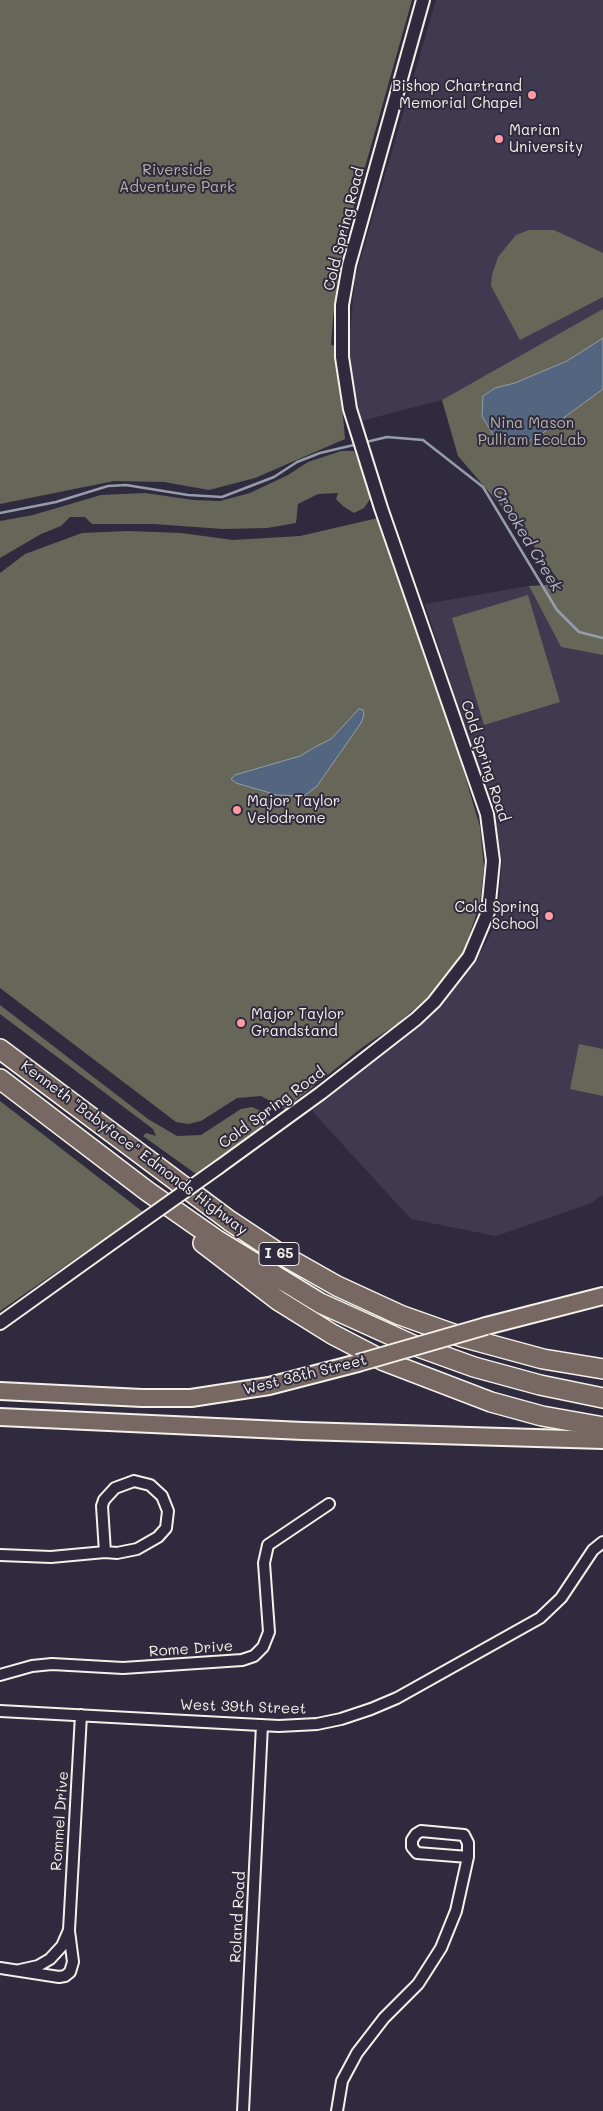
<!DOCTYPE html>
<html>
<head>
<meta charset="utf-8">
<style>
	body { margin:0 }
	canvas { display:block; background:#2f2a3d }
</style>
</head>
<body>
<canvas width="603" height="2111"></canvas>
<script>
const context = document.querySelector('canvas').getContext('2d');
context.lineJoin = 'round';
function fill(path, color) {
  context.fillStyle = color;
  context.fill(path, 'evenodd');
}
function toPath(rows) {
  const path = new Path2D();
  for (const r of rows) {
    path.moveTo(r[0], r[1]);
    for (let i = 2; i < r.length; i += 2) path.lineTo(r[i], r[i + 1]);
  }
  return path;
}
function trace(path, color, width, dash) {
  context.strokeStyle = color;
  context.lineWidth = width;
  context.lineCap = dash ? 'butt' : 'round';
  context.setLineDash(dash || []);
  context.stroke(path);
}
function drawText(font, color, halo, rows, align = 'center') {
  context.font = font + ' Mali,sans-serif';
  context.lineWidth = 4;
  context.setLineDash([]);
  context.textBaseline = 'middle';
  context.strokeStyle = halo;
  context.fillStyle = color;
  for (const [text, x, y, turn = 0] of rows) {
    context.save();
    context.translate(x, y);
    context.rotate((+turn || 0) * Math.PI / 180);
    context.textAlign = isNaN(turn) ? turn : align;
    if (halo) context.strokeText(text, 0, 0);
    context.fillText(text, 0, 0);
    context.restore();
  }
}
fill(toPath([
	[436,0,603,0,603,310,442,400,361,421,348,356,355,278],
	[529,586,561,647,603,655,603,1195,589,1204,496,1236,411,1219,312,1111,441,1006,476,961,492,931,499,901,502,862,495,822,425,604]
]), '#403a50');
fill(toPath([
	[0,0,412,0,344,242,333,318,331,345,337,346,345,439,255,478,209,490,164,482,114,481,0,504],
	[529,230,554,230,603,253,603,297,520,340,491,286,492,275,498,257,516,235],
	[603,309,603,655,561,647,529,586,561,584,526,535,458,456,442,400],
	[341,451,354,451,362,470,365,471,372,496,364,508,354,513,343,506,336,499,338,493,318,494,298,504,296,523,267,528,223,529,154,524,92,524,85,517,70,517,61,526,41,534,0,558,0,521,33,515,101,495,145,493,193,500,220,501,250,493,288,475,308,462],
	[378,518,453,735,480,827,484,867,480,903,464,951,436,990,397,1024,364,1046,285,1109,261,1096,237,1098,201,1121,188,1124,176,1122,0,988,0,573,25,554,82,533,128,531,181,533,233,540,300,536],
	[528,595,560,702,484,725,452,618],
	[0,1005,148,1119,177,1136,201,1135,241,1109,252,1107,266,1113,269,1122,196,1174,143,1136,146,1133,156,1136,153,1129,0,1014],
	[579,1044,603,1049,603,1096,570,1089],
	[0,1101,143,1212,0,1311]
]), '#666759');
const water = toPath([
	[603,338,603,389,536,438,512,447,494,436,482,416,483,396,495,388,515,383,567,361,603,338],
	[359,709,363,710,364,715,361,723,317,786,304,796,277,795,236,783,231,779,235,775,300,756,317,746,331,739,359,709]
]);
fill(water, '#54657f');
trace(water, '#949da9', 1);
trace(toPath([
	[366,442,387,437,423,440,483,487,557,610,579,632,603,638],
	[0,513,56,502,108,486,126,485,188,495,222,497,274,477,297,462,320,453,358,444]
]), '#949da9', 2.5);
const minor = toPath([
	[134,1481,150,1485,162,1496,168,1511,166,1528,158,1537,137,1549,117,1553,105,1552,102,1506,104,1500,115,1488,134,1481],
	[0,1555,51,1557,105,1552],
	[0,1675,32,1666,52,1664,123,1668,242,1660,254,1656,263,1647,269,1632,264,1563,268,1545,329,1504],
	[0,1711,279,1726,317,1724,341,1719,371,1709,397,1698,540,1618,561,1598,593,1550,603,1542],
	[421,1831,464,1835,468,1843,468,1857,417,1853,412,1847,412,1840,416,1834,421,1831],
	[0,1968,59,1977,65,1976,70,1972,73,1962,69,1931],
	[20,1970,38,1966,50,1959,62,1946,69,1930,81,1715],
	[243,2111,262,1725],
	[337,2111,342,2081,357,2053,384,2018,418,1984,441,1948,456,1911,468,1857]
]);
const tertiary = toPath([
	[219,1167,321,1093,416,1019,434,1002,469,957,488,912,493,861,487,814,381,508,350,409,342,357,342,305,349,265,423,0],
	[0,1323,109,1245]
]);
const primary = toPath([
	[486,1326,603,1296],
	[0,1391,142,1398,191,1398,269,1386,358,1363],
	[0,1417,303,1431,603,1440]
]);
const motorway = toPath([
	[0,1049,230,1221,277,1252,337,1286,400,1315,462,1337,543,1359,603,1369],
	[0,1079,147,1191,217,1240,320,1303,413,1345,474,1367,540,1385,603,1398],
	[203,1243,279,1301,332,1334,384,1361,491,1402,542,1416,603,1427]
]);
trace(minor, '#f4f1e8', 14);
trace(tertiary, '#f4f1e8', 16);
trace(primary, '#f4f1e8', 20);
trace(motorway, '#f4f1e8', 22);
trace(minor, '#2f2a3d', 10);
trace(tertiary, '#2f2a3d', 12);
trace(primary, '#776864', 16);
trace(motorway, '#776864', 19);
const tertiaryBridge = toPath([
	[109,1245,219,1167]
]);
const primaryBridge = toPath([
	[358,1363,486,1326]
]);
trace(tertiaryBridge, '#f4f1e8', 16, []);
trace(primaryBridge, '#f4f1e8', 20, []);
trace(tertiaryBridge, '#2f2a3d', 12);
trace(primaryBridge, '#776864', 16);
for (const [x, y, r, color] of [
	[532,95,5,"#ff9aa2"],
	[499,139,5,"#ff9aa2"],
	[237,810,5,"#ff9aa2"],
	[549,916,5,"#ff9aa2"],
	[241,1023,5,"#ff9aa2"]
]) {
  const dot = new Path2D();
  dot.arc(x, y, r, 0, 2 * Math.PI);
  context.fillStyle = color;
  context.fill(dot);
  trace(dot, '#2f2a3d', 2);
}
for (const [x, y, w] of [
	[279,1254,40]
]) {
  const box = new Path2D();
  box.roundRect(x - w / 2, y - 11.5, w, 23, 4);
  context.fillStyle = '#2f2a3d';
  context.fill(box);
  trace(box, '#f4f1e8', 1);
}
drawText('bold 14px', '#f4f1e8', null, [
	["I 65",279,1254]
]);
drawText('15px', '#f4f1e8', '#2f2a3d', [
	["Bishop Chartrand",522,86,"right"],
	["Memorial Chapel",522,103,"right"],
	["Marian",509,130],
	["University",509,147],
	["Major Taylor",247,801],
	["Velodrome",247,818],
	["Cold Spring",539,907,"right"],
	["School",539,924,"right"],
	["Major Taylor",251,1014],
	["Grandstand",251,1031]
], 'left');
drawText('15px', '#b4b3a8', '#2f2a3d', [
	["Riverside",177,170],
	["Adventure Park",177,187],
	["Nina Mason",532,423],
	["Pulliam EcoLab",532,440]
]);
drawText('15px', '#f4f1e8', '#2f2a3d', [
	["Cold Spring Road",344,229,-76],
	["Cold Spring Road",485,761,72],
	["Cold Spring Road",272,1108,-36],
	["Kenneth \"Babyface\" Edmonds Highway",134,1148,37],
	["West 38th Street",305,1375,-14],
	["Rome Drive",191,1649,-4],
	["West 39th Street",243,1707,2],
	["Rommel Drive",60,1821,-86],
	["Roland Road",238,1917,-87]
]);
drawText('italic 16px', '#b4b9be', '#2f2a3d', [
	["Crooked Creek",527,539,59]
]);
</script>
</body>
</html>
